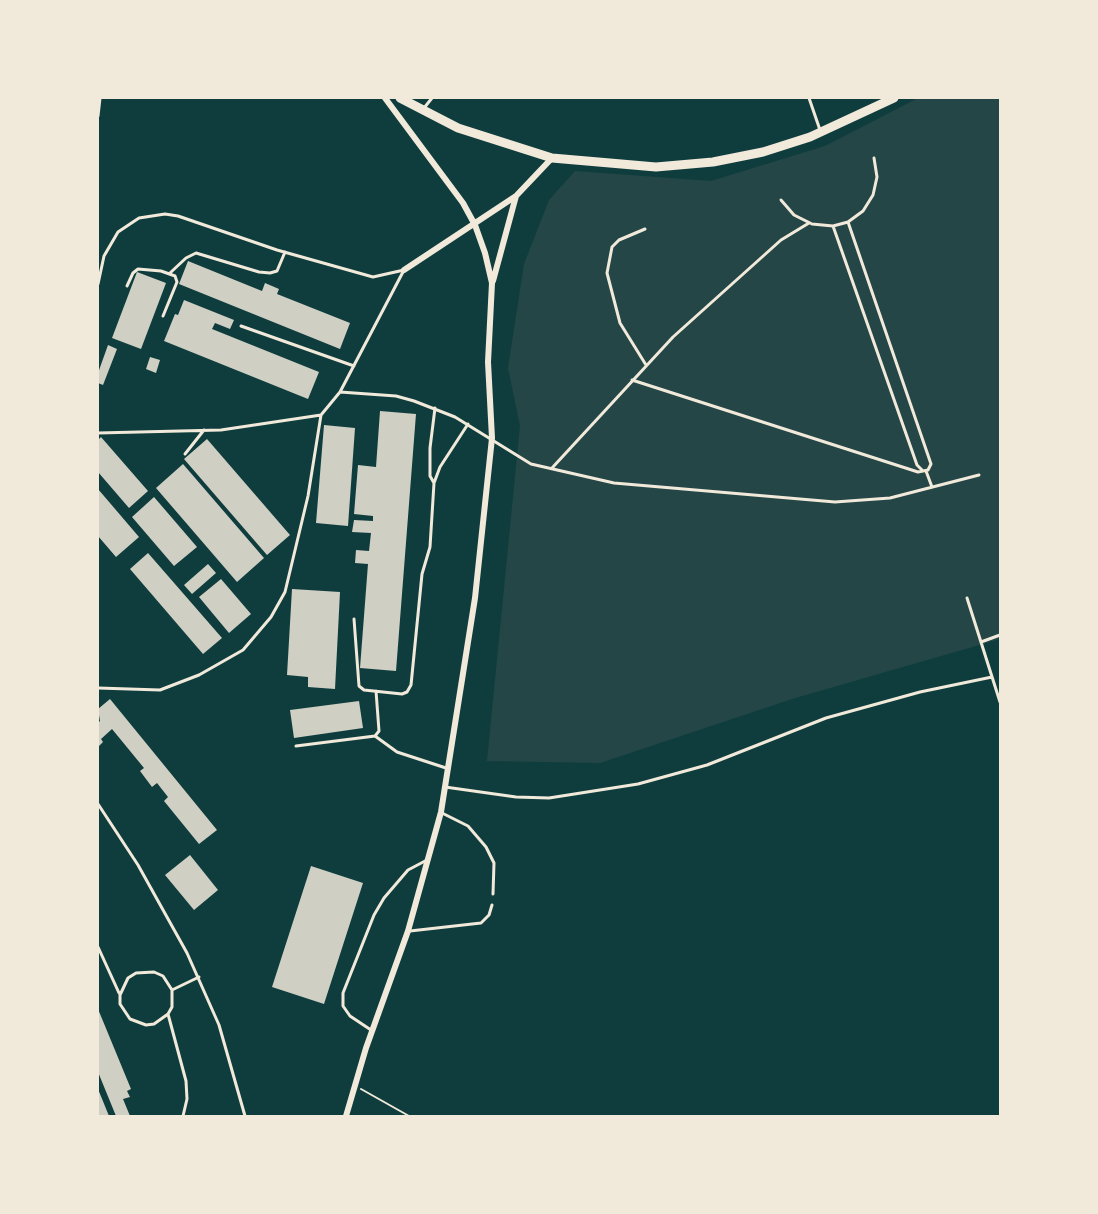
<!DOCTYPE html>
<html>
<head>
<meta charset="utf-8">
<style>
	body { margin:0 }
	#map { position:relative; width:1098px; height:1214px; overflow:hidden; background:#0f3d3e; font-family:Figtree,sans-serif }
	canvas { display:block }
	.frame { position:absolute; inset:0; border:99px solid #f1e9da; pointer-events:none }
</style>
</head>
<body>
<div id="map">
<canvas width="1098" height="1214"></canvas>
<div class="frame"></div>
</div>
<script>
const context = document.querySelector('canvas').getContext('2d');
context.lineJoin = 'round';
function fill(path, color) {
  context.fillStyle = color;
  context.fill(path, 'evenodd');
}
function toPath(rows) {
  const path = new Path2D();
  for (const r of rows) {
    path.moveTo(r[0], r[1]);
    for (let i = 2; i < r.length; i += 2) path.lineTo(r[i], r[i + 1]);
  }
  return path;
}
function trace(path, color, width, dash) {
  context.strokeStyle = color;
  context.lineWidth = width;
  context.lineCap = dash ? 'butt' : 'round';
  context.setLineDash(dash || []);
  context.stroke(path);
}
fill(toPath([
	[918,98,1000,98,1000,639,792,699,600,763,487,761,520,426,508,368,524,264,549,200,575,171,711,181,825,146]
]), '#244646');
fill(toPath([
	[188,261,262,291,265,283,279,289,277,294,350,323,340,349,179,284],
	[137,272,166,283,141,349,112,338],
	[184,300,234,320,230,329,215,323,212,329,319,372,308,399,164,341,175,314,178,315],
	[108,345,117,349,103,385,98,383,98,373],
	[150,357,160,360,156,373,146,369],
	[380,411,416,414,396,671,360,668,368,564,355,563,356,550,369,551,371,533,352,532,354,520,373,521,373,516,354,514,358,465,376,467],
	[324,425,355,428,348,526,316,523],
	[101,437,148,491,129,508,98,472,98,440],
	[207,439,290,535,267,555,184,459],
	[183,464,264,558,237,582,156,488],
	[98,489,139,537,116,557,98,536],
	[154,497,197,547,174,566,132,517],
	[148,553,222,638,203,654,130,569],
	[208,564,216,573,192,594,184,585],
	[221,579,251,614,229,633,199,597],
	[292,589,340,592,335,689,308,687,308,677,287,675],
	[110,699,217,830,199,844,164,801,168,797,157,783,152,787,140,771,144,768,112,729,101,739,103,742,98,747,98,723,100,721,98,709],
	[359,701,363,728,294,738,290,710],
	[190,855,218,890,194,910,165,875],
	[311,866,363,883,324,1004,272,987],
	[98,1009,131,1089,127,1091,130,1097,123,1099,130,1116,116,1116,98,1072],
	[98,1089,109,1116,98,1116]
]), '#cfcfc3');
trace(toPath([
	[361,1089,409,1116]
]), '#f1e9da', 2);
trace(toPath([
	[809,98,820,130],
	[424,108,432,98],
	[98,116,100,98],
	[781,200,794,215,812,224,833,226,848,222,863,211,873,195,877,177,874,158],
	[833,226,917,465,922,470],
	[645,229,619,240,612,247,607,273,620,323,646,365],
	[170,273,186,258,196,253,259,272,270,273,277,271,285,252],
	[98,284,104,256,118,232,139,218,165,214,178,216,277,250,373,277,404,270,340,392,321,415,221,430,98,433],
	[127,286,133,273,138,269,161,271,175,276,177,282,163,316],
	[241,326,354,366],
	[632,380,918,472,928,470,931,464,848,222],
	[340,392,396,396,414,401,455,417,531,464,614,483,835,502,890,498,979,475],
	[185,454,204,430],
	[552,468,673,337,781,240,809,223],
	[926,471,932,487],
	[434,483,430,476,430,448,435,408],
	[967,598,1000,702],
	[354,619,359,686,364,690,402,694,407,692,411,685,422,574,430,547,434,483,440,467,468,424],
	[981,642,1000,635],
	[98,688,160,690,199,675,243,650,271,617,285,592,308,496,321,415],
	[375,736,397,752,446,768],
	[296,746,375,736,379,731,376,691],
	[445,787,516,797,549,798,638,784,707,765,826,718,920,692,992,677],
	[98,804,138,865,187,953,219,1025,245,1116],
	[442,813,468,826,486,847,494,863,493,894],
	[410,931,481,923,489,915,492,905],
	[98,947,119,993],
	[172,990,199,977],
	[168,1014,154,1024,146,1025,130,1019,120,1004,120,995,128,978,136,973,154,972,163,976,172,990,172,1007,168,1014,186,1081,187,1099,183,1116],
	[371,1030,350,1016,343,1006,343,993,374,915,384,898,408,870,427,860]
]), '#f1e9da', 3);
trace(toPath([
	[404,270,516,196],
	[493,281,516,196,552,158],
	[346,1116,366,1048,408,931,441,812,475,598,492,438,488,362,492,283,485,253,475,225,463,203,385,98]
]), '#f1e9da', 6);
trace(toPath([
	[400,98,458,128,552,158,656,167,713,162,763,152,810,137,894,98]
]), '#f1e9da', 9);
</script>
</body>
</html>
